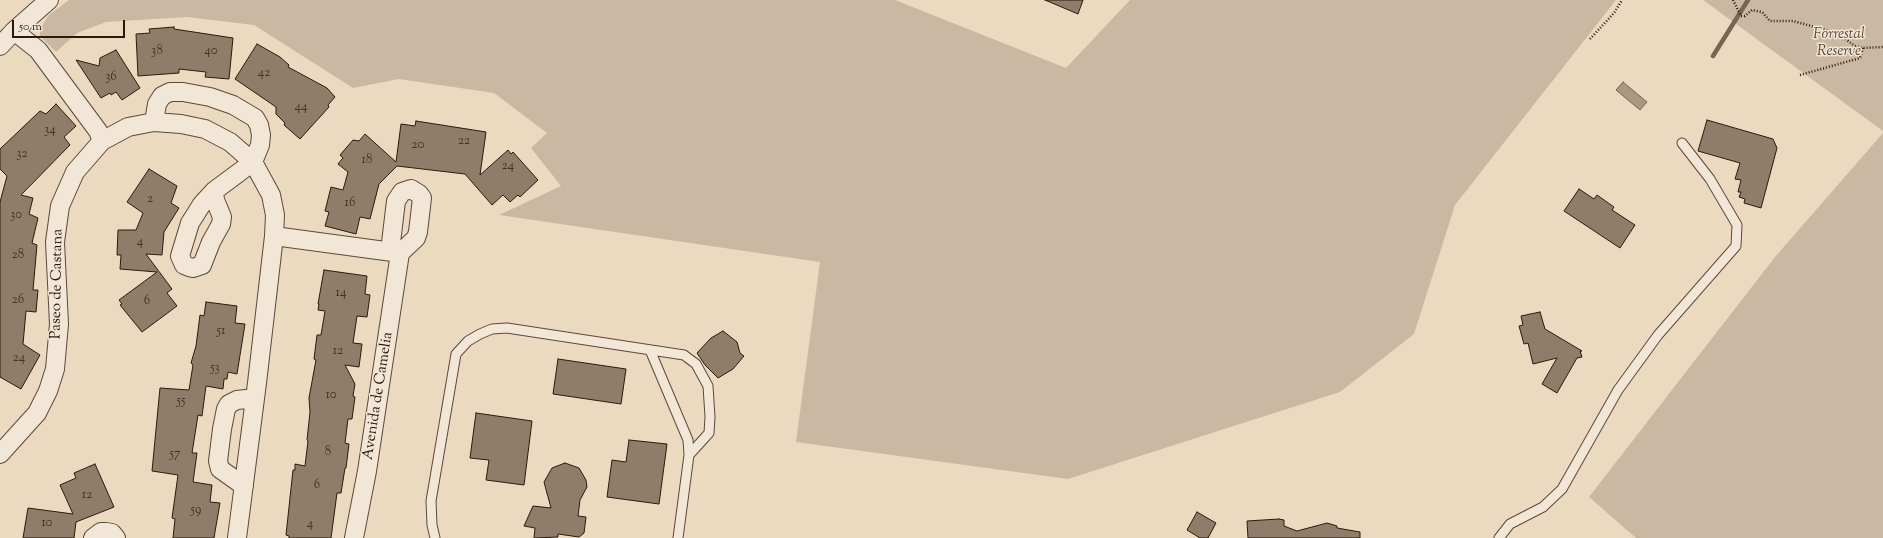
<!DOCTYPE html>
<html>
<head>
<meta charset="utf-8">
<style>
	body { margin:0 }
	#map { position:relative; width:1883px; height:538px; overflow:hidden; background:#ebd9c0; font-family:"Sorts Mill Goudy",serif }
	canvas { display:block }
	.scale { position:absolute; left:12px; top:20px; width:113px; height:18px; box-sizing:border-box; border:2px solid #2c190d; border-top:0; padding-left:5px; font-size:12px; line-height:14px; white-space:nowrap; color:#2c190d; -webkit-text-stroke:3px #f2e6d6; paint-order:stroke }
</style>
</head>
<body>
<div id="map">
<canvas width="1883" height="538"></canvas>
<div class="scale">50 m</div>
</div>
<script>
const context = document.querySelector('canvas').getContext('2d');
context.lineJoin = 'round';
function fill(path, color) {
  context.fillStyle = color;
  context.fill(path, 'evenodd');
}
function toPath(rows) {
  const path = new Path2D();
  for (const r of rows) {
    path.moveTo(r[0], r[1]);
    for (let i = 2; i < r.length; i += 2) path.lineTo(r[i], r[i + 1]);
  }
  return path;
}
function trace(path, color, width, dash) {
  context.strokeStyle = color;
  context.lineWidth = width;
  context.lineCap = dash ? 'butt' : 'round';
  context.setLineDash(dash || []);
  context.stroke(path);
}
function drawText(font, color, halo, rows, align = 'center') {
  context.font = font + ' "Sorts Mill Goudy",serif';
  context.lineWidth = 3;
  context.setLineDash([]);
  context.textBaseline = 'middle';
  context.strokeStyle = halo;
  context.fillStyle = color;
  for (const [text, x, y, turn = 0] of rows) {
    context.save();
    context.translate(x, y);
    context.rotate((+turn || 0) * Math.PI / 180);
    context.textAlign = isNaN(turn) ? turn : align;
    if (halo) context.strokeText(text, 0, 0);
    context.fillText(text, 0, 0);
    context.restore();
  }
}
fill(toPath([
	[69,0,895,0,1066,68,1130,0,1616,0,1455,205,1414,334,1340,392,1068,479,796,442,820,262,499,215,561,186,531,148,547,133,494,93,399,79,353,88,254,25,187,17,106,22,77,33,56,52,40,36,40,29,49,15],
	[1703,0,1883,0,1883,131],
	[1883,133,1883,538,1636,538,1589,497,1775,257]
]), '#cbb8a2');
const water = toPath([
	[1623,82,1647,102,1640,110,1616,90,1623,82]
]);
fill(water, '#aa9883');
trace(water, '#786554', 1);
trace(toPath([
	[1713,56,1748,0]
]), '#786554', 4.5);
const building = toPath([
	[1045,0,1083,0,1078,14,1045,0],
	[174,27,174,29,233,38,229,79,205,77,206,72,179,69,179,73,138,76,136,34,150,33,149,29,174,27],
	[257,44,280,57,289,65,288,67,327,88,335,97,328,105,329,107,300,139,284,125,285,123,276,114,276,107,235,79,257,44],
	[116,50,140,88,122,100,116,92,111,95,110,93,101,98,76,60,99,66,100,58,116,50],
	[56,104,76,126,64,137,70,145,21,195,33,198,29,214,38,218,32,243,37,245,33,290,38,290,36,312,26,311,23,344,40,355,21,389,0,377,0,202,7,176,0,169,0,149,40,111,46,114,56,104],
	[1707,120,1773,139,1777,148,1761,208,1744,203,1745,199,1739,197,1741,192,1738,192,1741,180,1735,179,1740,163,1698,151,1707,120],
	[416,121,486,132,480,175,508,150,511,154,513,152,538,180,520,197,518,195,510,202,503,195,492,205,465,174,397,166,379,184,370,219,360,217,356,234,325,226,329,212,325,211,331,187,343,190,348,172,338,164,343,158,340,155,353,140,359,141,365,134,396,162,401,124,415,126,416,121],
	[149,169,177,186,171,203,179,208,164,232,162,255,146,254,172,289,167,293,177,306,142,332,120,305,122,304,119,300,157,272,120,269,121,255,117,255,118,230,136,230,143,213,127,202,149,169],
	[1579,189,1594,199,1597,195,1614,207,1612,210,1635,225,1620,248,1564,211,1579,189],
	[324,270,367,276,365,294,370,295,367,317,357,316,353,343,362,344,359,367,345,365,355,384,353,396,355,397,352,419,348,419,345,443,349,444,346,468,345,468,341,493,337,493,331,538,289,538,289,536,286,535,293,470,295,470,295,464,305,466,308,441,307,440,310,412,309,398,316,360,314,359,317,335,321,335,325,311,318,310,319,304,318,304,324,270],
	[206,302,237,306,235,323,245,324,237,374,228,372,227,379,224,379,223,389,206,386,202,416,198,415,192,453,197,453,193,482,212,485,210,502,220,503,216,526,214,538,173,538,175,519,172,518,178,475,152,471,160,388,189,390,193,365,191,363,196,346,200,315,204,316,206,302],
	[1540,312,1545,329,1582,351,1580,351,1582,357,1577,358,1557,393,1542,384,1557,358,1533,364,1528,343,1524,344,1519,326,1523,325,1521,316,1540,312],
	[723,331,737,342,740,353,744,356,733,369,718,378,705,365,697,353,711,338,723,331],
	[558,359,626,369,621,404,553,394,558,359],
	[476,413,532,421,524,485,486,480,489,460,470,458,476,413],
	[629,440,667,444,659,504,607,497,612,460,626,462,629,440],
	[565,463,579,468,586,480,587,487,580,500,578,516,586,517,584,533,579,537,558,534,558,537,534,538,535,528,524,526,533,506,551,508,544,482,552,468,565,463],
	[95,464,114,507,76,522,74,538,23,538,28,508,73,514,60,485,76,478,74,473,95,464],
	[1197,512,1216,523,1208,538,1200,538,1187,530,1197,512],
	[1279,519,1284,520,1284,526,1297,531,1327,523,1337,526,1337,528,1360,532,1360,538,1248,538,1247,521,1279,519]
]);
fill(building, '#8f7d6a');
trace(building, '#2c190d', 1);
const lane = toPath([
	[650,350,688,440,689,455,678,538],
	[435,538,432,525,431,501,456,354,468,341,480,334,492,329,507,328,684,355,696,364,708,386,710,417,709,433,689,455],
	[1499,538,1510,524,1543,507,1562,489,1618,390,1658,335,1736,246,1737,225,1710,179,1682,143]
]);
const street = toPath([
	[14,31,38,50,98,131,102,141],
	[0,46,14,31,49,0],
	[154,122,157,104,162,96,170,92,183,92,210,97,233,105,255,118,259,125,261,135,260,145,253,162,214,191,202,204,190,223,180,256,184,265,189,267,193,268,202,265,211,242,221,224,222,217,215,200,214,191],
	[274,236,400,253],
	[390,251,396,201,402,192,411,189,419,194,422,198,418,232,416,238,400,253],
	[0,454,37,413,48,391,55,369,59,324,55,242,60,206,75,172,102,141,128,127,154,122,181,124,205,129,230,142,253,162,271,195,275,215,274,236,257,383,237,538],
	[244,486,220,469,218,461,222,429,226,409,229,404,237,400,255,398],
	[93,538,101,532,106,532,112,533,116,538],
	[354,538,367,471,400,253]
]);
trace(lane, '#5c493a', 11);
trace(street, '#5c493a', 20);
trace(toPath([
	[1733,0,1741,16,1745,16,1752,10,1762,12,1770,21,1793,21,1837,33,1855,46,1863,48,1883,47],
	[1590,39,1614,13,1622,0],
	[1800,75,1860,58,1863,48]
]), '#2c190d', 2.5, [1, 2]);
trace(lane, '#f2e6d6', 9);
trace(street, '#f2e6d6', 18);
drawText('13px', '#453224', null, [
	["38",157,52],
	["40",211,52],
	["42",264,74],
	["36",111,78],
	["44",301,108],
	["34",50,131],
	["22",464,142],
	["20",418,146],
	["32",22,155],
	["18",367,161],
	["24",508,167],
	["2",150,200],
	["16",350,204],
	["30",16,216],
	["4",140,243],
	["28",18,256],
	["14",341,294],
	["26",18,301],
	["6",147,302],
	["51",221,332],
	["12",338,352],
	["24",19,359],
	["53",215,369],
	["10",331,396],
	["55",181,402],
	["8",328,453],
	["57",175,455],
	["6",317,486],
	["12",87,496],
	["59",196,511],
	["10",47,524],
	["4",310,525]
]);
drawText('italic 15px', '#5c493a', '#f2e6d6', [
	["Forrestal",1839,35],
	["Reserve",1839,52]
]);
drawText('15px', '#2c190d', '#f2e6d6', [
	["Paseo de Castana",58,284,-89],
	["Avenida de Camelia",379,396,-81]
]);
</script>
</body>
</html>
